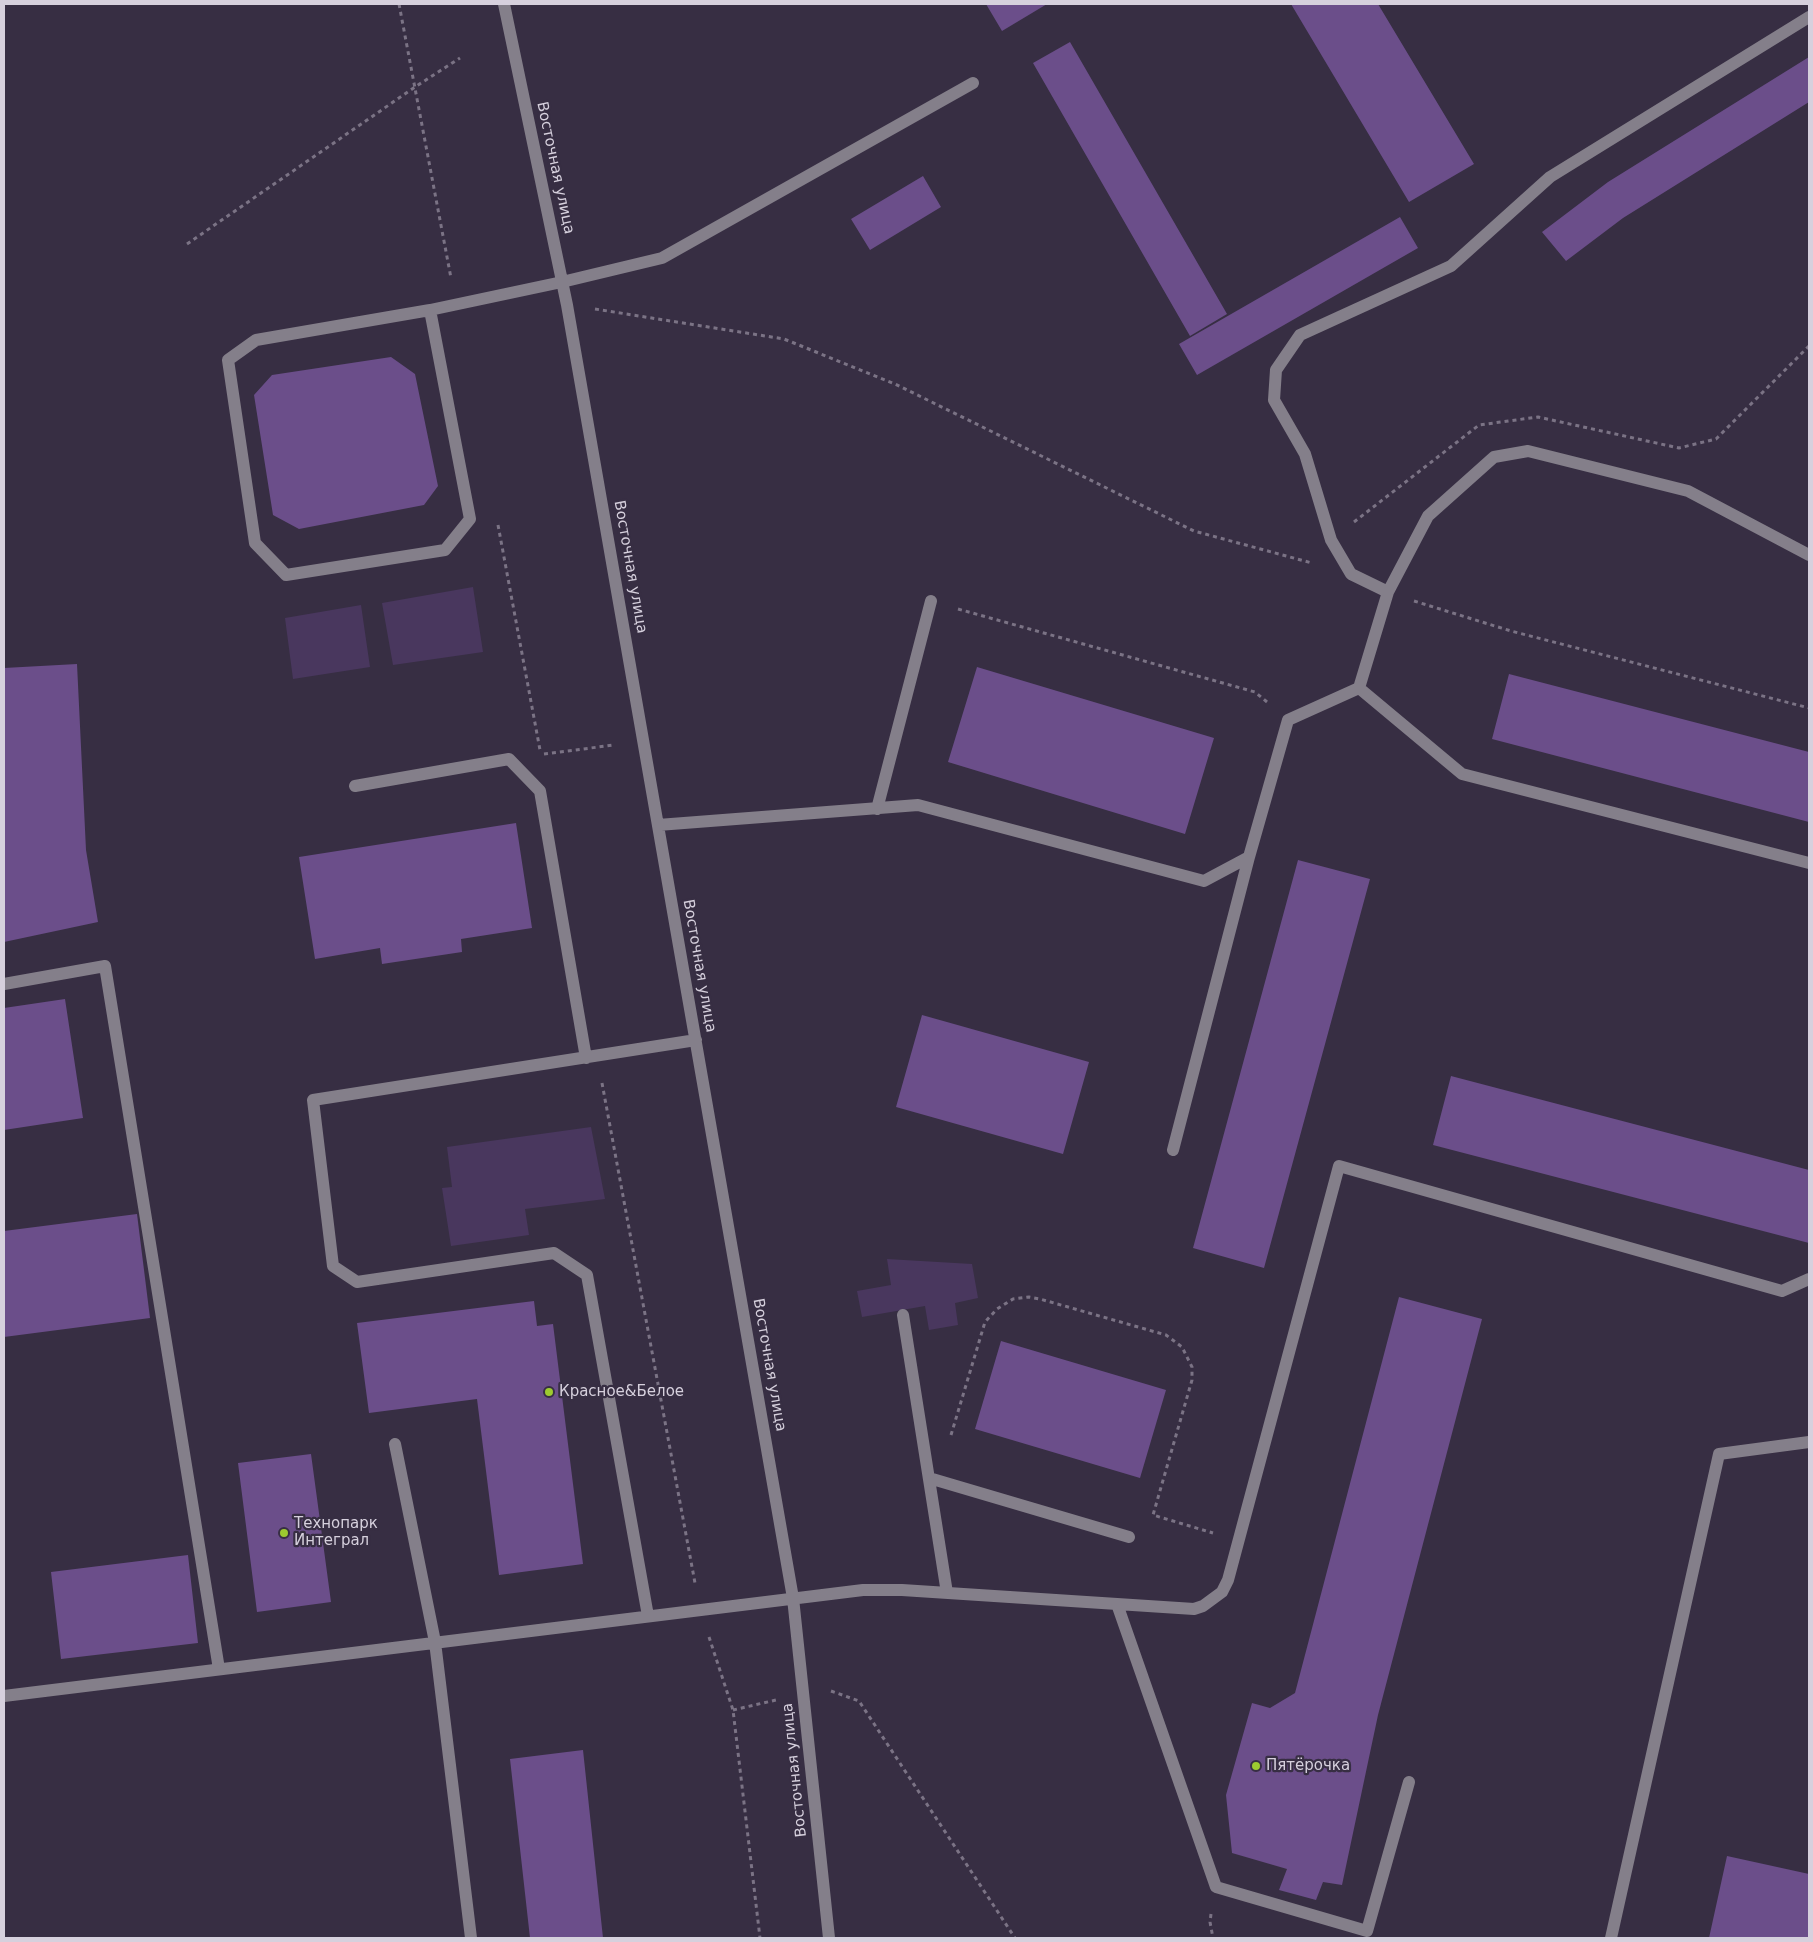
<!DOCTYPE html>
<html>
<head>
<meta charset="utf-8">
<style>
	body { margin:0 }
	#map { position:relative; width:1813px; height:1942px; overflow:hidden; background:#372e43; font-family:"DejaVu Sans",sans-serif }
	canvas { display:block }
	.frame { position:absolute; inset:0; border:5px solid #d6d0dd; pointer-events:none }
</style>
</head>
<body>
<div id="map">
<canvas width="1813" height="1942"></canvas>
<div class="frame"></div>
</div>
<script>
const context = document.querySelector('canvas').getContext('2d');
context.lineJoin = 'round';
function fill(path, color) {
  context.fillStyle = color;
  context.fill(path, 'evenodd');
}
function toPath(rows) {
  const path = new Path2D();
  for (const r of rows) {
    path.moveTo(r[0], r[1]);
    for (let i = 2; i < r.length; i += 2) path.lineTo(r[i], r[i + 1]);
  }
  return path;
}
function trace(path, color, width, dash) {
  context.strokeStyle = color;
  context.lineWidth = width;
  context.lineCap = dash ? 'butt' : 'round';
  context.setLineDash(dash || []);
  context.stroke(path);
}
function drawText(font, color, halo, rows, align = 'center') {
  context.font = font + ' "DejaVu Sans",sans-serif';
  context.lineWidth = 4.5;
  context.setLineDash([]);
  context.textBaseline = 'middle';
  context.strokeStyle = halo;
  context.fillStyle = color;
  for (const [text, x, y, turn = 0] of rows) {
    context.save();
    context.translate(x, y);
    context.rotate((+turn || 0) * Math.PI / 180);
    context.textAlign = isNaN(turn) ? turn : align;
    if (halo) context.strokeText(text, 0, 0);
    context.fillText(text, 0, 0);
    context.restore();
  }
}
fill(toPath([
	[473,587,483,652,393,665,382,603],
	[361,605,370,667,293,679,285,618],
	[591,1127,605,1199,525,1209,529,1235,451,1246,442,1188,452,1187,447,1147],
	[887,1259,972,1264,978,1298,955,1303,958,1325,929,1330,925,1306,862,1317,857,1291,891,1285]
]), '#49375e');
fill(toPath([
	[986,4,1047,4,1002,31],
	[1291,4,1378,4,1474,164,1409,202],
	[1070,42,1227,314,1190,336,1033,63],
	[1809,57,1809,102,1623,218,1566,261,1542,232,1608,182],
	[923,176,941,207,870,250,851,219],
	[1400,217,1418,248,1197,375,1179,344],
	[391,357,415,374,438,486,424,505,299,529,273,515,254,395,272,375],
	[77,664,86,850,98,922,4,942,4,668],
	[977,667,1214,738,1185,834,948,762],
	[1509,674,1809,752,1809,822,1492,739],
	[516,823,532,928,461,939,462,952,382,964,380,948,315,959,299,857],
	[1298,860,1370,879,1264,1268,1193,1248],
	[65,999,83,1118,4,1130,4,1008],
	[922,1015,1089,1062,1063,1154,896,1107],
	[1451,1076,1809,1170,1809,1243,1433,1145],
	[137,1214,150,1318,4,1337,4,1231],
	[1399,1297,1482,1319,1378,1715,1342,1885,1323,1882,1316,1900,1279,1890,1287,1869,1232,1853,1226,1795,1252,1703,1270,1708,1295,1693],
	[534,1301,537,1326,553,1324,583,1564,499,1575,477,1399,369,1413,357,1323],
	[1001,1341,1166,1390,1140,1478,975,1429],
	[311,1454,331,1602,257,1612,238,1463],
	[188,1555,198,1643,61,1659,51,1572],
	[583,1750,603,1938,530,1938,510,1759],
	[1727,1856,1809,1874,1809,1938,1709,1938]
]), '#6b4e8a');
trace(toPath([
	[399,4,451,278],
	[187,244,415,87,460,58],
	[595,309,784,339,895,384,1194,531,1312,563],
	[1354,522,1479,425,1538,417,1679,448,1716,439,1809,346],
	[498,525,540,750],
	[1414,601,1511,631,1809,708],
	[958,609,1255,692,1267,702],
	[544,754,614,745],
	[602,1083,695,1583],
	[951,1435,985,1322,997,1309,1013,1299,1029,1297,1040,1299,1166,1335,1182,1347,1192,1367,1192,1380,1153,1515,1213,1533],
	[709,1637,733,1710,760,1938],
	[831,1691,859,1701,1015,1938],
	[733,1710,776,1700],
	[1211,1914,1210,1922,1213,1938]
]), '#7b7385', 3, [4, 4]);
trace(toPath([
	[504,4,567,305,793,1598,829,1938],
	[430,310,470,519,445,550,286,575,255,543,228,360,256,340,430,310,562,282,662,258,973,83],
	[1388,592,1351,574,1331,540,1305,454,1274,400,1276,370,1300,335,1451,266,1550,177,1809,17],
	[1359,688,1462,774,1809,863],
	[355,786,509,759,540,791,586,1058],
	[877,809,931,601],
	[658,825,918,805,1204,881,1249,857,1288,720,1359,688,1388,592,1428,516,1494,457,1528,451,1688,491,1809,555],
	[4,984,105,966,219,1669],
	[1173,1150,1249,857],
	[903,1315,947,1593],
	[395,1444,435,1642,471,1938],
	[929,1478,1129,1537],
	[1117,1604,1216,1887,1367,1931,1409,1782],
	[648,1616,587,1275,554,1253,357,1282,333,1266,313,1100,696,1040],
	[4,1696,863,1590,902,1590,1194,1609,1203,1606,1222,1592,1228,1580,1339,1166,1782,1291,1809,1279],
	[1611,1938,1719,1454,1809,1442]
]), '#847f8a', 12);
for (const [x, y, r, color] of [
	[549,1392,5,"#9dca30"],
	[284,1533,5,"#9dca30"],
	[1256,1766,5,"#9dca30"]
]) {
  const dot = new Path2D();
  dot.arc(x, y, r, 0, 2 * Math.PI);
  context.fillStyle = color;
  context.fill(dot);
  trace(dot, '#372e43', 2);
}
drawText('15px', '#d6d0dd', '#372e43', [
	["Восточная улица",555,168,78],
	["Восточная улица",630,567,80],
	["Восточная улица",699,966,80],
	["Восточная улица",769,1365,80],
	["Восточная улица",795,1770,-96]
]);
drawText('15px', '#d6d0dd', '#372e43', [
	["Красное&Белое",559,1392],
	["Технопарк",294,1524],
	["Интеграл",294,1541],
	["Пятёрочка",1266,1766]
], 'left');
</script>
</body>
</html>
